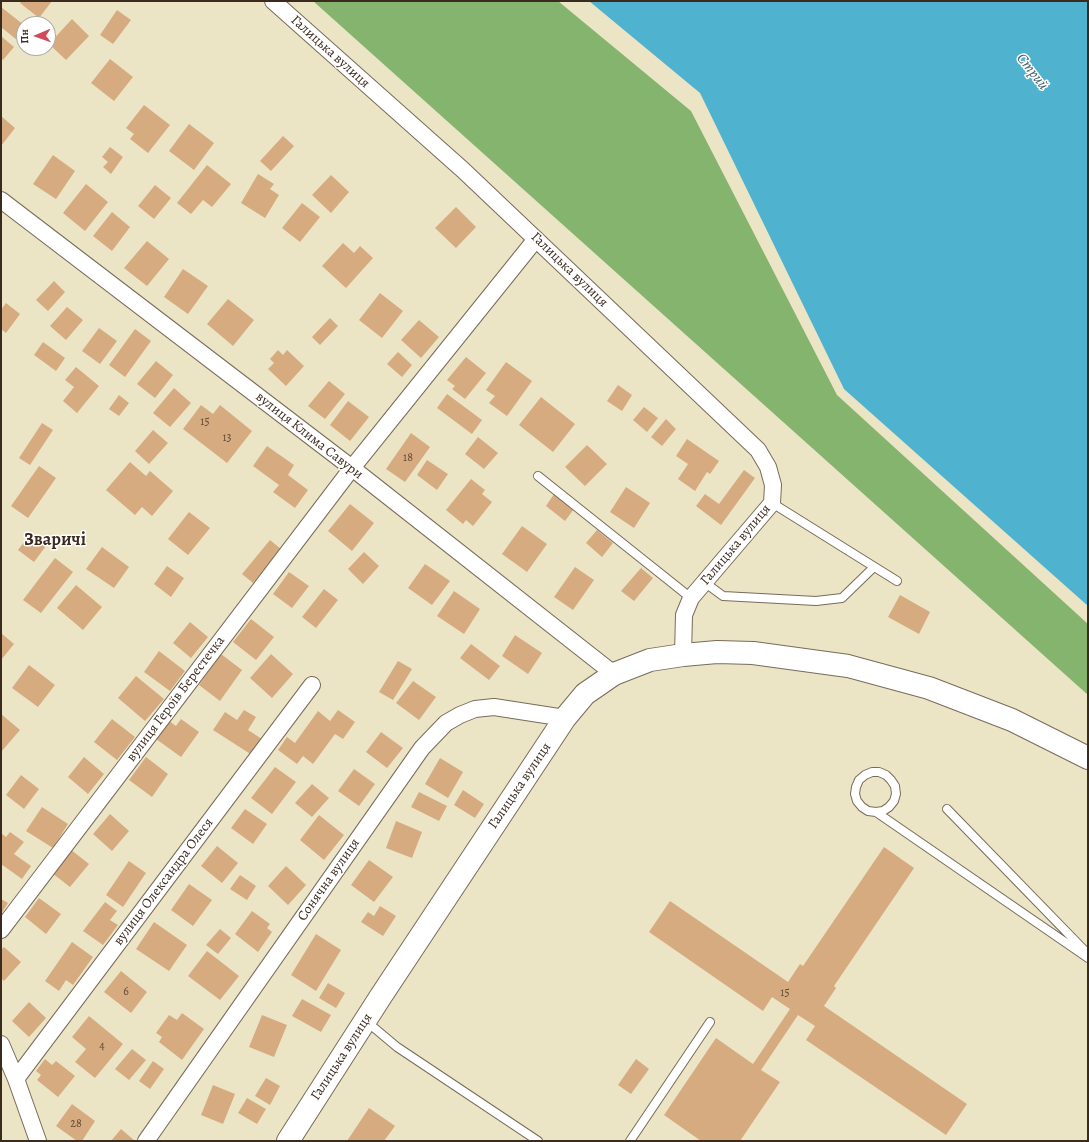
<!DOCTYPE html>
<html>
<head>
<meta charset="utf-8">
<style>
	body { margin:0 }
	#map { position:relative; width:1089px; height:1142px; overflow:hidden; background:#ebe5c6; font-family:Alegreya,serif }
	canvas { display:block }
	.frame { position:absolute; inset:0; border:2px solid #3b2a1e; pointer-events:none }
	.north { position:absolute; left:16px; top:16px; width:40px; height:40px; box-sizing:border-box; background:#fff; border:1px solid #b1aaa5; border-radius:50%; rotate:268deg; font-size:11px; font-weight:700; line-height:16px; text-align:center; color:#3b2a1e }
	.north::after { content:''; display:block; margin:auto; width:14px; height:18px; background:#d1495b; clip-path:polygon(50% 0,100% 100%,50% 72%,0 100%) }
</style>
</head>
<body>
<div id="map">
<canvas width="1089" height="1142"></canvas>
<div class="frame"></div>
<div class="north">Пн</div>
</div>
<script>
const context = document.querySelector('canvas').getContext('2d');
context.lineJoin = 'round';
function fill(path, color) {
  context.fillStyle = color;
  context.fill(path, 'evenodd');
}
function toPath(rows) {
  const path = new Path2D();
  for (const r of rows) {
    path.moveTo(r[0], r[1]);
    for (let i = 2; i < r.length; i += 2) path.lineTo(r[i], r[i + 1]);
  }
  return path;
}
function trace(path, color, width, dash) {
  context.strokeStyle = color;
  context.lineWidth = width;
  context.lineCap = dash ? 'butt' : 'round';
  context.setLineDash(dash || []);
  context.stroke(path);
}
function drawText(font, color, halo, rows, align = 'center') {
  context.font = font + ' Alegreya,serif';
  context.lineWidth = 3;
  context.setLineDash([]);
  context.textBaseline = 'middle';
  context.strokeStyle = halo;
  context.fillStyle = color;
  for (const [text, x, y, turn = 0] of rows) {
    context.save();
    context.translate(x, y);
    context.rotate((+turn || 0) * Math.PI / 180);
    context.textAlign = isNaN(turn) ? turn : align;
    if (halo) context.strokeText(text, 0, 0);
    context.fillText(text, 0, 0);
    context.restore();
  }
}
fill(toPath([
	[313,1,558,1,691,111,837,395,1088,624,1088,695]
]), '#84b46e');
fill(toPath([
	[589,1,1088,1,1088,606,844,389,700,93]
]), '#4fb2ce');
fill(toPath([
	[22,1,52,1,39,18,20,3],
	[1,7,24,25,24,31,17,40,1,27],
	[117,10,131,20,113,44,100,35],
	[72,19,89,36,66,60,49,44],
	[1,36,14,47,3,60,1,58],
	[110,59,133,77,114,101,91,83],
	[144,105,170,125,148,153,130,139,134,134,126,128],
	[1,116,15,128,1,146],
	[189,124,214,143,194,170,169,151],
	[283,136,294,146,271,171,260,161],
	[110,147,123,157,111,174,103,167,108,162,102,157],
	[53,155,75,171,56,199,33,184],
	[207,165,231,184,212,207,203,200,191,214,177,203],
	[258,174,274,184,270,189,279,195,265,218,241,203],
	[331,175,349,192,331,213,312,195],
	[86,184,108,202,85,231,63,213],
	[155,185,171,198,154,219,138,206],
	[302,203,320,217,300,242,282,228],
	[456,207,476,227,456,248,435,228],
	[112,212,130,227,112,251,93,236],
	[147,241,169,259,147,286,124,268],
	[343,243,354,253,360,246,373,258,346,288,322,266],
	[183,269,208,286,188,314,164,297],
	[54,281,65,292,48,311,36,300],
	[380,293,403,311,382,338,359,320],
	[228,299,254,320,233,346,207,324],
	[6,303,20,314,6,333,1,329,1,310],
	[67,307,83,320,66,340,50,326],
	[330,318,338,326,320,345,312,337],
	[419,320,439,337,421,358,401,340],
	[99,328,117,341,100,364,82,351],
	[135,329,151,341,125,377,109,365],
	[43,342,65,358,56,371,34,355],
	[278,350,283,355,287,350,304,366,286,386,268,369,274,363,270,359],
	[398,352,412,365,402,377,387,364],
	[466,357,486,373,465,399,452,389,455,386,447,380],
	[156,361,173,375,155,398,137,384],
	[506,362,532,381,507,416,489,403,495,396,486,390],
	[76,367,99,386,77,413,63,401,74,387,65,380],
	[329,381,345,394,325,419,308,406],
	[618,385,632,395,622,411,607,401],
	[174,388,191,403,170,427,153,413],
	[447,394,482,420,472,434,437,408],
	[119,395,129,403,119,416,109,409],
	[541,397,575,424,553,452,519,425],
	[348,401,369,417,350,441,330,425],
	[201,405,213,414,220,405,252,431,227,463,183,429],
	[644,407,658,418,647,432,633,420],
	[666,419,676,429,662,446,651,437],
	[42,423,53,430,30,465,19,458],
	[153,430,168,443,149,464,135,451],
	[411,433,430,447,405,482,386,469],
	[478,437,498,453,484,469,465,454],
	[687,439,719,461,710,474,707,472,695,491,678,479,688,464,676,456],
	[587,445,607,464,585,486,565,467],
	[267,446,294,465,288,475,308,490,295,508,273,492,279,485,253,466],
	[427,460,448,474,437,490,417,475],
	[130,462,146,476,150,471,173,491,152,516,142,507,135,515,106,490],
	[39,466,56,478,28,518,11,506],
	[744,470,755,478,721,525,696,506,705,494,719,504],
	[471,479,485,490,482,494,492,502,473,526,466,520,463,524,446,510],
	[626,487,650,503,634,528,610,512],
	[554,494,574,509,565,521,546,506],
	[350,504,374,523,352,551,328,531],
	[189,512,210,528,188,555,168,539],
	[522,526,547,544,527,572,502,554],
	[597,530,613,543,602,557,586,543],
	[30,534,46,546,34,562,18,550],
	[270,540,281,549,253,583,242,574],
	[102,547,129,567,114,588,86,569],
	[364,552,379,566,363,584,348,569],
	[55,558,73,572,41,613,23,600],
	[425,564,450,581,432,605,408,588],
	[167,566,184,578,171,597,154,584],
	[575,567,594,580,573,610,554,597],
	[641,568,653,578,634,601,621,591],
	[289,572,309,586,292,608,273,594],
	[76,585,102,607,83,630,57,608],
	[324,589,338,600,316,628,302,617],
	[454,591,480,609,464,634,437,616],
	[900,595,930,612,919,634,888,617],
	[251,619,274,637,256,660,233,642],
	[190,622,208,637,191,658,173,643],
	[1,633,14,644,1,660],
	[515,635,542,653,528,674,502,656],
	[471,644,500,666,489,680,460,658],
	[159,651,185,671,170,691,144,672],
	[221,654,242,670,220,701,199,685],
	[271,654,293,674,272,698,250,678],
	[398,661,412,669,393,700,379,692],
	[29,665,55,685,38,707,12,688],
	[136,676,164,699,145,721,118,698],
	[413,681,436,697,419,720,396,703],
	[244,710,256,717,248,730,262,739,252,755,213,730,225,712,237,720],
	[338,710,355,722,343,739,335,734,313,764,303,756,297,764,278,750,287,737,295,743,318,711,330,721],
	[1,714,20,730,1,752],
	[112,719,135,737,117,760,94,742],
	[181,719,199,732,181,757,156,739,169,721,176,726],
	[381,732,403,748,387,768,366,752],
	[84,757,104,774,88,794,68,777],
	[146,757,168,774,152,797,129,780],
	[440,758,463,772,448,798,425,784],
	[275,767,296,782,272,814,251,798],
	[354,769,375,784,359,806,338,791],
	[21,775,39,789,24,809,6,795],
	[312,784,329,798,312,817,295,803],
	[463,790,484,804,475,818,454,805],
	[419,792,447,806,439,821,411,807],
	[42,807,68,824,53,848,26,831],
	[245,809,267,824,253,844,231,828],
	[110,814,129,831,112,851,93,834],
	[319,815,344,835,324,860,300,840],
	[396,821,422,832,412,858,386,848],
	[10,832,24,842,14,854,31,866,22,879,1,864,1,833,6,837],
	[217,846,238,863,222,883,201,866],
	[884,847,914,868,834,986,836,988,824,1006,967,1104,946,1135,806,1040,815,1026,798,1015,761,1070,780,1082,740,1141,701,1141,664,1115,716,1038,753,1064,790,1009,772,997,763,1011,649,932,670,901,788,982,800,964,803,966],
	[70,849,89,864,70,887,52,873],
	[369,860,393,877,374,902,351,885],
	[129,861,146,873,123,907,106,895],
	[286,866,306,885,288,905,268,886],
	[240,875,256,886,247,900,230,889],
	[189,884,212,900,193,926,171,910],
	[39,898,61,914,46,934,25,917],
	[1,899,8,903,1,914],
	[105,902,117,911,110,920,118,925,103,945,83,931],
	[380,906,396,916,383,936,361,922,368,912,374,916],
	[252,911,270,924,267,928,272,932,258,952,235,934],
	[154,922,187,945,169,971,136,949],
	[220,929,231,938,218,954,206,945],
	[316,934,341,950,316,991,291,975],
	[72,942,93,957,73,985,66,980,59,991,45,981],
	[4,947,21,962,4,981,1,978,1,950],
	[207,951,239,976,220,1000,188,976],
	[121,971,147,992,131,1013,104,992],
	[328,983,345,993,336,1008,319,998],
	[302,999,331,1015,321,1032,292,1016],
	[29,1002,46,1018,29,1037,12,1021],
	[182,1013,204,1029,182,1060,159,1042,162,1037,156,1033,169,1015,177,1020],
	[262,1015,287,1025,274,1057,249,1047],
	[89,1016,123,1044,95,1078,75,1062,86,1049,72,1037],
	[132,1049,146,1060,129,1080,115,1069],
	[45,1059,52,1065,56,1061,75,1076,58,1097,37,1080,41,1075,36,1071],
	[636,1059,649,1069,631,1094,618,1085],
	[153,1061,164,1069,150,1089,139,1081],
	[266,1078,280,1086,270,1105,255,1096],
	[213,1085,235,1094,223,1124,201,1115],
	[247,1098,266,1109,257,1124,238,1113],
	[72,1104,95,1121,82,1141,77,1141,56,1126],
	[369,1108,395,1126,384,1141,347,1141],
	[121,1129,135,1141,111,1141]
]), '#d6ab80');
const lane = toPath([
	[538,476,691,598],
	[772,503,897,581],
	[704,582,723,596,816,601,842,598,874,567],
	[947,809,1087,953],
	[876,812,883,811,889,807,894,801,896,794,895,786,891,780,886,775,879,772,872,772,865,775,859,780,856,787,855,794,857,801,862,807,868,811,876,812,1088,958],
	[366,1021,397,1047,538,1141],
	[630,1141,710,1022]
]);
const street = toPath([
	[273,1,463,170,758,450,768,467,773,485,772,503,691,598,684,615,683,655],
	[1,200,352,468,614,674],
	[1,930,352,468,536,239],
	[1,1044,16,1079,38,1141],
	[16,1079,312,685],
	[146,1141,422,748,446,723,460,715,475,709,494,707,565,718]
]);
const highway = toPath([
	[288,1141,381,996,565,718,585,694,614,674,650,660,683,655,717,652,753,653,848,666,929,688,1012,720,1088,758]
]);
trace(lane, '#796b59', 10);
trace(street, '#796b59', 18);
trace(highway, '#796b59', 24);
trace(lane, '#fff', 8);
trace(street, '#fff', 16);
trace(highway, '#fff', 22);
drawText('12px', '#624a36', null, [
	["15",205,422],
	["13",227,438],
	["18",408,458],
	["6",126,992],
	["15",785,993],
	["4",102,1046],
	["28",76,1124]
]);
drawText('14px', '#3b2a1e', '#fff', [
	["Галицька вулиця",330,52,42],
	["Галицька вулиця",569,270,44],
	["вулиця Клима Савури",309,436,38],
	["Галицька вулиця",736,545,-50],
	["вулиця Героїв Берестечка",176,699,-53],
	["Галицька вулиця",520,786,-56],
	["Сонячна вулиця",329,880,-55],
	["вулиця Олександра Олеся",164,882,-53],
	["Галицька вулиця",342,1057,-57]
]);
drawText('italic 15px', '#436064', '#fff', [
	["Стрий",1032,72,52]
]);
drawText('bold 18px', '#3b2a1e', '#fff', [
	["Зваричі",55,541]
]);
</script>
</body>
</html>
